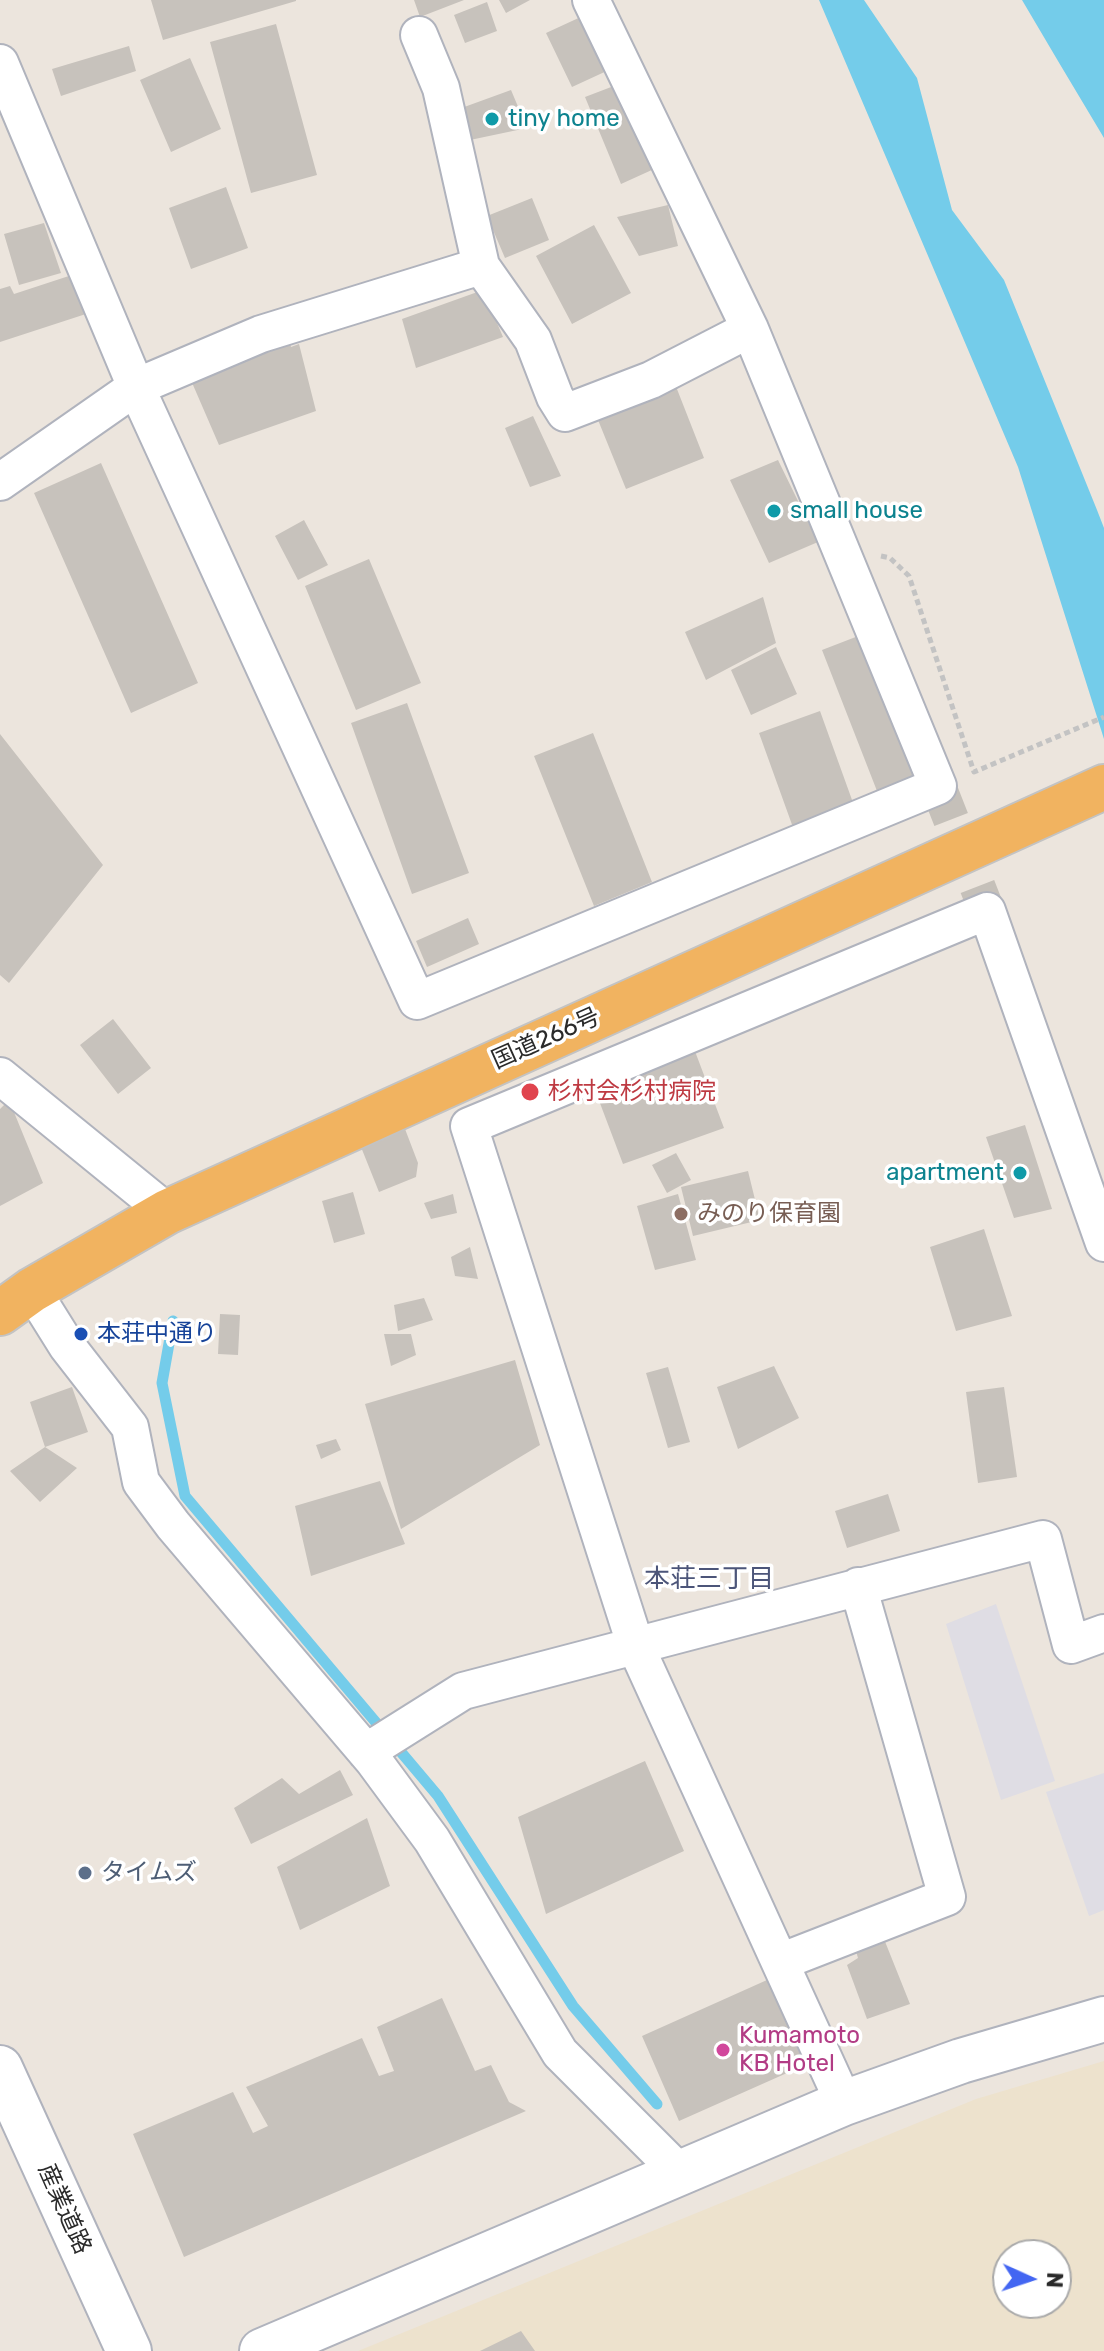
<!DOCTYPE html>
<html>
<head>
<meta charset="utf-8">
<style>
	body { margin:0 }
	#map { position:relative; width:1104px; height:2351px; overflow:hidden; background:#ece5dd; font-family:Rubik,sans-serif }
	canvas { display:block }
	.north { position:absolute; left:992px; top:2239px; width:80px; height:80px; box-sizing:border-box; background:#fff; border:2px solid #aaa; border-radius:50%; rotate:93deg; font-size:22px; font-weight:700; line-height:32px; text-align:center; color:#2a2a2a }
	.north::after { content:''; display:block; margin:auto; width:28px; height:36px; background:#4366f2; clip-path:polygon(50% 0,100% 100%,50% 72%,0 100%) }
</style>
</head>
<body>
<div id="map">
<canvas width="1104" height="2351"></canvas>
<div class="north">N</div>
</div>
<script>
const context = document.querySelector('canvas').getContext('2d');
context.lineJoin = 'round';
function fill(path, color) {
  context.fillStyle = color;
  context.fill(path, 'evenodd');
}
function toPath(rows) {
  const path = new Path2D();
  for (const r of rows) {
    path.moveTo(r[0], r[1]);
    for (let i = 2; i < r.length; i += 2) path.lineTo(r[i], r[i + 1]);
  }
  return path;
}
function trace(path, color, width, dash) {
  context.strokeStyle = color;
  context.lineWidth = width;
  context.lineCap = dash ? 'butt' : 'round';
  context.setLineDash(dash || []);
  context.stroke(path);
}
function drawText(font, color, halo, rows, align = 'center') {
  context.font = font + ' Rubik,"Noto Sans JP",sans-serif';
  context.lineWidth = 7;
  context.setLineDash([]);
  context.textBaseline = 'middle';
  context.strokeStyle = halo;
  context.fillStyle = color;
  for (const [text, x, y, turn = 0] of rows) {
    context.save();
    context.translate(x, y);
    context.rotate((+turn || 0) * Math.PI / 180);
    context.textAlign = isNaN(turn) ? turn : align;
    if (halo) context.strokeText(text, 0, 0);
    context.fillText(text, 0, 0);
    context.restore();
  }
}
fill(toPath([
	[996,1604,1055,1781,1001,1800,946,1624],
	[1104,1773,1104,1910,1089,1916,1046,1792]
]), '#dfdde4');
fill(toPath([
	[1104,2061,1104,2351,358,2351,976,2099],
	[1008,2255,1056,2255,1056,2303,1008,2303]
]), '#ede2cd');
fill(toPath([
	[819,0,864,0,917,78,952,210,1004,280,1097,510,1104,528,1104,739,1018,467],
	[1022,0,1104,0,1104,138,1058,61]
]), '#74ccea');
trace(toPath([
	[173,1321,162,1383,185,1496,438,1796,573,2006,657,2104]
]), '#74ccea', 11);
fill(toPath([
	[151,0,296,0,296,1,163,40],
	[414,0,464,0,420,17],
	[499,0,530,0,506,13],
	[487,2,497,31,465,43,454,15],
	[585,15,611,69,572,87,546,33],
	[276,24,317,175,251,193,210,42],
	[129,46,136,71,61,96,52,69],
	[190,58,221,129,171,152,140,80],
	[619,84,654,169,621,184,585,97],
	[511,90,527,128,470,140,456,110],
	[226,187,248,248,191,269,169,208],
	[532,198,549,240,505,258,487,216],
	[668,205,678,246,639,256,617,217],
	[44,223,61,273,19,285,4,234],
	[594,225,631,293,572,324,536,256],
	[78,273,92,312,0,342,0,289,10,286,14,294],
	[483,290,503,337,416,368,402,319],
	[290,343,291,347,299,344,316,411,219,445,190,378],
	[675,384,704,458,626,489,596,415],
	[533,416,561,476,530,487,505,428],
	[778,460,818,542,769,563,730,480],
	[101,463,198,683,131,713,34,493],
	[304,520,328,565,298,580,275,536],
	[369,559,421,683,356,710,305,586],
	[763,597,776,643,706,680,685,632],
	[866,633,921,774,877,791,822,650],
	[776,647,797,694,751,715,731,670],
	[407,703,469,873,412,894,351,723],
	[820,711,856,811,795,833,759,733],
	[593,733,652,882,594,906,534,756],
	[0,734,103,865,9,983,0,975],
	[468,918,479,944,427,967,416,941],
	[113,1019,151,1068,118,1094,80,1045],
	[693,1046,724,1128,623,1164,595,1090],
	[9,1100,43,1183,0,1206,0,1109],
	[1025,1125,1052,1209,1014,1218,986,1137],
	[405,1129,418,1163,416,1177,379,1192,361,1147],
	[676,1153,691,1180,667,1193,652,1165],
	[748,1171,760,1220,693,1236,681,1187],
	[353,1192,365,1234,334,1243,322,1201],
	[453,1194,457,1213,431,1219,424,1203],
	[678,1194,696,1260,655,1270,637,1206],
	[984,1229,1012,1316,956,1331,930,1247],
	[470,1247,478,1279,455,1276,451,1257],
	[424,1298,433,1320,398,1331,394,1305],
	[220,1314,240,1315,238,1355,218,1354],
	[384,1334,411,1334,416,1355,391,1366],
	[515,1360,540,1445,401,1529,365,1404],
	[774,1366,799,1418,738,1449,717,1387],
	[668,1367,690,1442,668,1448,646,1373],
	[72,1387,88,1432,45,1447,30,1402],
	[1004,1387,1017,1477,978,1483,966,1392],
	[336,1439,341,1450,321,1459,316,1445],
	[45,1447,77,1468,40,1502,10,1471],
	[380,1481,405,1544,311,1576,295,1506],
	[888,1494,900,1531,847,1548,835,1511],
	[645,1761,684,1851,546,1914,518,1817],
	[340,1770,353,1795,251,1844,234,1808,282,1778,299,1794],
	[367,1818,390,1886,300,1930,277,1867],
	[876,1919,910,2004,867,2019,847,1965,858,1958,849,1927],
	[767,1980,805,2065,679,2121,642,2036],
	[442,1998,475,2071,491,2065,509,2102,526,2111,184,2257,133,2134,233,2092,253,2133,268,2126,246,2087,362,2038,379,2076,394,2071,377,2027],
	[521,2331,535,2351,480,2351]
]), '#c7c2bc');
trace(toPath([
	[938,786,987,911]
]), '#c5c0b9', 36, [36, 18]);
const minor = toPath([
	[419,35,441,88,481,266],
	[0,63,136,387,417,1001,938,786,750,329,591,0],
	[0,482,136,387,261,334,481,266,533,340,555,397,565,413,651,380,750,329],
	[0,1076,167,1212],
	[32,1290,67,1346,130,1427,141,1482,173,1525,373,1760,432,1840,560,2053,680,2173],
	[366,1752,463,1691,1043,1539,1071,1645,1104,1633],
	[780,1962,947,1897,858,1586],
	[844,2103,636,1647,469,1126,987,911,1104,1243]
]);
const tertiary = toPath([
	[0,2068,129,2351],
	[262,2351,844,2103,961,2061,1104,2019]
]);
const trunk = toPath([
	[0,1313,32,1290,167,1212,1104,787]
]);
trace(minor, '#b0b3bd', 40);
trace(tertiary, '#b0b3bd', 48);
trace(trunk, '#c3c3c3', 48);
trace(toPath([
	[881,556,890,558,909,576,974,772,1104,717]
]), '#c3c3c3', 5, [6, 4]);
trace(minor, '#fff', 36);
trace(tertiary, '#fff', 44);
trace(trunk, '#f1b360', 44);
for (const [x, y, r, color] of [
	[492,119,8,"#0f9aa8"],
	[774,511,8,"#0f9aa8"],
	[530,1092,10,"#e0444e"],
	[1020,1173,8,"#0f9aa8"],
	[681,1214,8,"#8d6e63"],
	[81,1334,8,"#1a4fb4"],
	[85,1873,8,"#5c6f8a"],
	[723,2050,8,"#d1479c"]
]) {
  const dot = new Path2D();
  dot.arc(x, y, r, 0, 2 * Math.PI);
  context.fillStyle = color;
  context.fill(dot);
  trace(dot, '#fff', 3);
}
drawText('24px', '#0d838f', '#fff', [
	["tiny home",508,119],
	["small house",790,511],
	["apartment",1004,1173,"right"]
], 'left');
drawText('24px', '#2a2a2a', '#fff', [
	["国道266号",546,1039,-24],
	["産業道路",64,2209,66]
]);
drawText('24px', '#be3a42', '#fff', [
	["杉村会杉村病院",548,1092]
], 'left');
drawText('24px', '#785e54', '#fff', [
	["みのり保育園",697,1214]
], 'left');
drawText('24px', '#164399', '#fff', [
	["本荘中通り",97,1334]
], 'left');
drawText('24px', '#4e5e75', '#fff', [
	["タイムズ",101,1873]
], 'left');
drawText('24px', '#b23c85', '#fff', [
	["Kumamoto",739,2036],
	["KB Hotel",739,2064]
], 'left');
drawText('26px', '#4c5579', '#fff', [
	["本荘三丁目",709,1579]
]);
</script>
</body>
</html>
